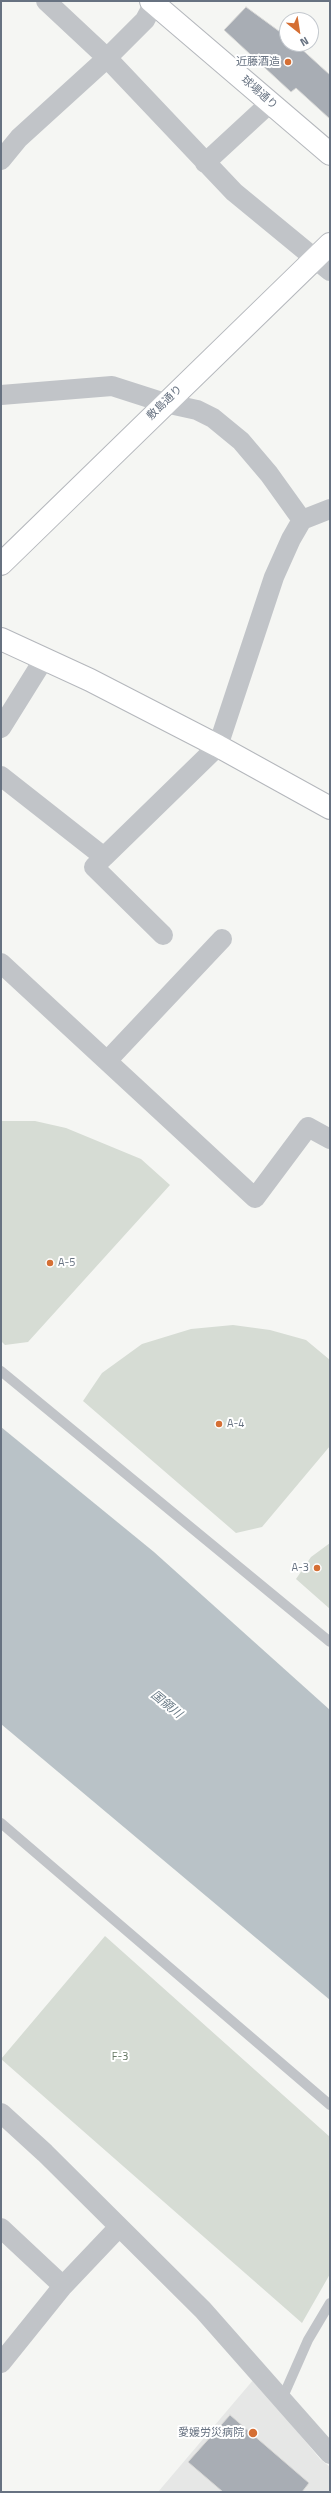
<!DOCTYPE html>
<html>
<head>
<meta charset="utf-8">
<style>
	body { margin:0 }
	#map { position:relative; width:331px; height:2493px; overflow:hidden; background:#f5f6f3; font-family:"Titillium Web",sans-serif }
	canvas { display:block }
	.frame { position:absolute; inset:0; border:2px solid #677281; pointer-events:none }
	.north { position:absolute; left:279px; top:12px; width:40px; height:40px; box-sizing:border-box; background:#fff; border:1px solid #c2c7cd; border-radius:50%; rotate:150deg; font-size:11px; font-weight:700; line-height:16px; text-align:center; color:#677281 }
	.north::after { content:''; display:block; margin:auto; width:14px; height:18px; background:#d56f34; clip-path:polygon(50% 0,100% 100%,50% 72%,0 100%) }
</style>
</head>
<body>
<div id="map">
<canvas width="331" height="2493"></canvas>
<div class="frame"></div>
<div class="north">N</div>
</div>
<script>
const context = document.querySelector('canvas').getContext('2d');
context.lineJoin = 'round';
function fill(path, color) {
  context.fillStyle = color;
  context.fill(path, 'evenodd');
}
function toPath(rows) {
  const path = new Path2D();
  for (const r of rows) {
    path.moveTo(r[0], r[1]);
    for (let i = 2; i < r.length; i += 2) path.lineTo(r[i], r[i + 1]);
  }
  return path;
}
function trace(path, color, width, dash) {
  context.strokeStyle = color;
  context.lineWidth = width;
  context.lineCap = dash ? 'butt' : 'round';
  context.setLineDash(dash || []);
  context.stroke(path);
}
function drawText(font, color, halo, rows, align = 'center') {
  context.font = font + ' "Titillium Web","Noto Sans JP",sans-serif';
  context.lineWidth = 4;
  context.setLineDash([]);
  context.textBaseline = 'middle';
  context.strokeStyle = halo;
  context.fillStyle = color;
  for (const [text, x, y, turn = 0] of rows) {
    context.save();
    context.translate(x, y);
    context.rotate((+turn || 0) * Math.PI / 180);
    context.textAlign = isNaN(turn) ? turn : align;
    if (halo) context.strokeText(text, 0, 0);
    context.fillText(text, 0, 0);
    context.restore();
  }
}
fill(toPath([
	[254,2379,320,2459,330,2467,330,2492,158,2492]
]), '#e6e7e6');
fill(toPath([
	[1,1121,35,1121,66,1128,141,1159,170,1185,28,1342,5,1345,1,1341],
	[233,1325,270,1330,306,1340,330,1360,330,1446,262,1527,236,1533,83,1401,102,1373,142,1344,191,1329],
	[330,1543,330,1609,296,1579,311,1557],
	[105,1936,330,2137,330,2274,302,2323,1,2059]
]), '#d6dcd4');
fill(toPath([
	[1,1427,154,1552,330,1710,330,2000,1,1724]
]), '#b9c2c7');
const building = toPath([
	[246,7,287,37,287,44,296,44,330,75,330,119,296,88,291,92,224,30,246,7],
	[230,2415,309,2483,302,2492,223,2492,188,2462,230,2415]
]);
fill(building, '#a8adb4');
trace(building, '#d7d7d5', 1);
const secondary = toPath([
	[151,1,330,154],
	[1,564,330,244],
	[1,639,90,680,218,746,330,808]
]);
trace(secondary, '#b4b7bc', 24);
trace(toPath([
	[1,1371,330,1642],
	[1,1823,330,2105],
	[282,2399,308,2340,330,2303]
]), '#c1c4c8', 10);
trace(toPath([
	[46,1,107,58,234,192,330,271],
	[1,160,19,138,107,58,145,20,155,1],
	[205,163,270,103],
	[1,395,112,386,165,403,197,410,213,418,241,441,269,474,302,520],
	[1,728,44,659],
	[1,776,104,857,218,746,274,577,291,539,302,520,330,509],
	[104,857,94,867,163,935],
	[1,963,255,1198,308,1127,330,1139],
	[107,1061,222,939],
	[1,2113,45,2153,203,2310,330,2454],
	[1,2228,63,2286,119,2227],
	[1,2363,63,2286]
]), '#c1c4c8', 20);
trace(secondary, '#fff', 22);
for (const [x, y, r, color] of [
	[288,62,4,"#d56f34"],
	[50,1263,4,"#d56f34"],
	[219,1424,4,"#d56f34"],
	[317,1568,4,"#d56f34"],
	[253,2433,5,"#d56f34"]
]) {
  const dot = new Path2D();
  dot.arc(x, y, r, 0, 2 * Math.PI);
  context.fillStyle = color;
  context.fill(dot);
  trace(dot, '#fff', 1.5);
}
drawText('11px', '#677281', '#fff', [
	["近藤酒造",280,62],
	["A-5",58,1263,"left"],
	["A-4",227,1424,"left"],
	["A-3",309,1568],
	["愛媛労災病院",244,2433]
], 'right');
drawText('11px', '#677281', '#fff', [
	["球場通り",259,93,41],
	["敷島通り",165,403,-44]
]);
drawText('11px', '#677965', '#fff', [
	["F-3",120,2057]
]);
drawText('italic 12px', '#687985', '#fff', [
	["国領川",166,1705,39]
]);
</script>
</body>
</html>
